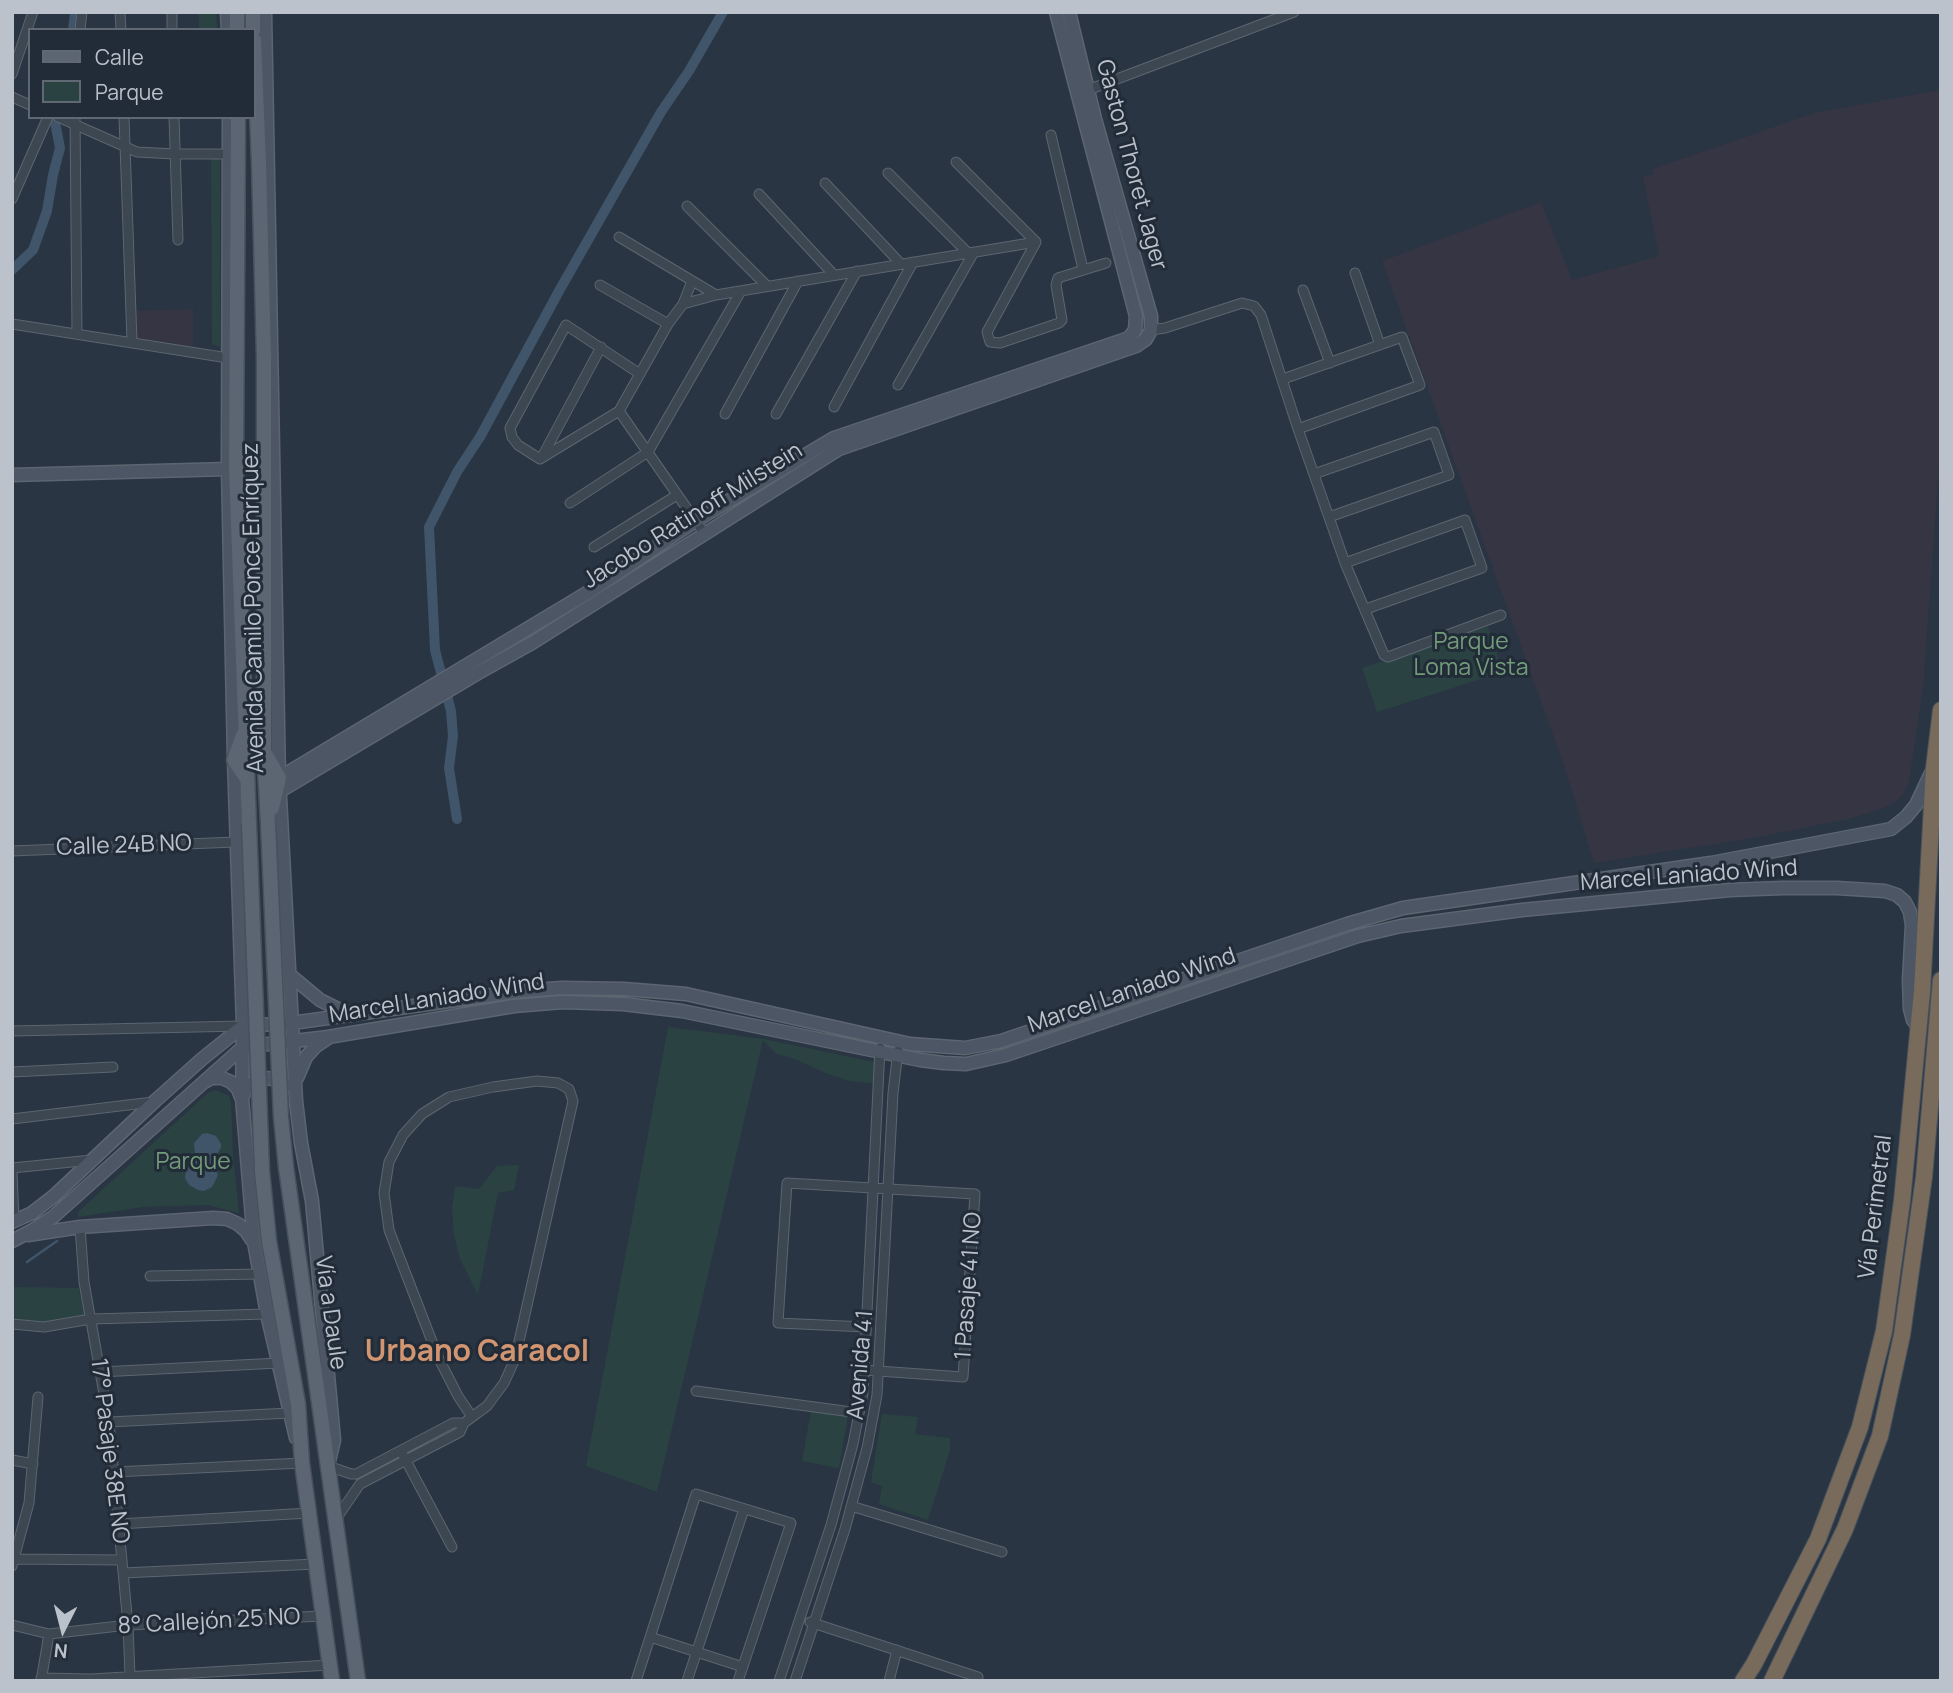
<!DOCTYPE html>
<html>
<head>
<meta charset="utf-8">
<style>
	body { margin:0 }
	#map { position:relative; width:1953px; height:1693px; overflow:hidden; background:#293542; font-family:Manrope,sans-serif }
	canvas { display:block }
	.frame { position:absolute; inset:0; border:14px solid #bbc2cc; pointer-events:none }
	.legend { position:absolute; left:28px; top:28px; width:228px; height:91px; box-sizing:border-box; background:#222c38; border:2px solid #5f6873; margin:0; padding:9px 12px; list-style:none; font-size:21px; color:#bbc2cc }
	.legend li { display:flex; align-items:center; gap:14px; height:35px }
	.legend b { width:35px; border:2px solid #5f6873 }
	.north { position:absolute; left:28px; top:1595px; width:70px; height:70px; -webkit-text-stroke:5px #222c38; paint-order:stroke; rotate:186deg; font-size:19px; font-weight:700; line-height:28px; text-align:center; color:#bbc2cc }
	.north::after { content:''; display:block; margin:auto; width:24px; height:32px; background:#bbc2cc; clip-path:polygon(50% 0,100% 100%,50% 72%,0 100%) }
</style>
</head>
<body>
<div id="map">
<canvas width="1953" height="1693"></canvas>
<div class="frame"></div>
<ul class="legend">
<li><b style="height:9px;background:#5c6672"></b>Calle</li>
<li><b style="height:19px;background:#2b4243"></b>Parque</li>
</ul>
<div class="north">N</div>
</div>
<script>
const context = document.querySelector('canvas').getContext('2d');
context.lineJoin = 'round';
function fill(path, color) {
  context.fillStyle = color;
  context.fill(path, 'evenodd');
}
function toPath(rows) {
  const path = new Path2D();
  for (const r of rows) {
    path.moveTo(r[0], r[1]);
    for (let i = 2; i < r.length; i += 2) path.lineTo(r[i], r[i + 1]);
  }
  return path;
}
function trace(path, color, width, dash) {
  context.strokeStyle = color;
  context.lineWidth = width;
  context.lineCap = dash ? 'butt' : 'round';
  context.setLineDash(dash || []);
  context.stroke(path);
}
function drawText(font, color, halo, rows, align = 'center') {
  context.font = font + ' Manrope,sans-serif';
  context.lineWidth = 6;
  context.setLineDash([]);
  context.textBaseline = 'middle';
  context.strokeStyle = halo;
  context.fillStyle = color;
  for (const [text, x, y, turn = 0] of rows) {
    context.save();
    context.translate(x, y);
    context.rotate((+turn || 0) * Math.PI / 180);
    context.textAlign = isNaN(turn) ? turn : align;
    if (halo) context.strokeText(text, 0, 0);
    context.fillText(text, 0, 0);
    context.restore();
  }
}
fill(toPath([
	[1941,90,1941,438,1923,688,1909,782,1903,795,1895,802,1882,809,1848,819,1758,837,1594,863,1565,768,1382,261,1541,202,1572,280,1659,256,1643,177,1654,174,1653,169,1814,113],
	[193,309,193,350,135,341,132,311]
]), '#363544');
fill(toPath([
	[199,12,216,12,217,30,199,30],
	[218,157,220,161,220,347,212,344,211,160,212,158],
	[1488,626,1503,672,1377,712,1362,668],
	[668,1027,764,1039,879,1063,878,1084,850,1081,828,1074,795,1059,777,1054,763,1040,657,1492,586,1466],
	[215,1090,229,1096,231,1101,233,1154,239,1213,208,1205,143,1207,78,1217,78,1212,198,1102,208,1093],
	[519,1165,514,1190,498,1193,478,1295,460,1259,454,1235,452,1208,455,1186,479,1189,497,1166],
	[12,1287,79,1288,85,1316,45,1323,12,1318],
	[811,1411,848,1416,839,1468,802,1461],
	[882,1414,918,1417,915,1434,950,1438,950,1450,928,1520,879,1504,882,1486,871,1482]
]), '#2b4243');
fill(toPath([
	[207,1133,216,1136,221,1144,221,1148,214,1158,214,1165,218,1175,212,1187,204,1191,198,1190,189,1185,185,1178,186,1171,195,1156,194,1143,202,1134]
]), '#40546a');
trace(toPath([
	[27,1262,57,1241]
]), '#40546a', 2.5);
trace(toPath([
	[73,30,75,12],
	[12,270,33,250,47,211,53,175,60,148,54,117],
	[457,819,449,768,453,736,451,711,435,650,429,527,457,472,480,437,559,291,661,112,689,71,723,12]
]), '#40546a', 10);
const street = toPath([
	[120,12,121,30],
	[172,12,172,30],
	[80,30,82,12],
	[12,74,33,12],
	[1088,90,1294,12],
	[12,97,30,105],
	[58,117,137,152,175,154,234,154],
	[75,117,77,333],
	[124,117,132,342],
	[174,117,178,240],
	[1051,135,1083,269],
	[956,162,1036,242],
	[888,173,968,253],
	[825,183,901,264],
	[759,194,834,275],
	[12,199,48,117],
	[687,206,767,286],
	[619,237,716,295],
	[1036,242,987,332,990,342,1000,343,1059,323,1062,320,1056,285,1058,278,1106,263],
	[1355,273,1380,345],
	[600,285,668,324],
	[1303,290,1330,363],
	[683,304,716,295,1036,242],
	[12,324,228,358],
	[1151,330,1165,328,1242,303,1254,306,1261,315,1298,429,1345,563,1384,655,1388,657,1501,615],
	[640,374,566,325,510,428,512,437,518,445,540,459,619,411,668,324,683,304,692,281],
	[1283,379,1402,337,1420,385,1298,429],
	[898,385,974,252],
	[834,407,913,262],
	[619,411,704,533],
	[725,414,798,281],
	[776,414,857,271],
	[542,457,601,347],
	[1314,474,1434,432,1449,475,1329,517],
	[570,503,648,452,741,291],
	[594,547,677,495],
	[1345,563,1465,520,1482,568,1366,609],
	[12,851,236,842],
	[12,1031,243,1026],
	[12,1072,113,1067],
	[12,1119,153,1102],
	[12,1168,92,1160],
	[12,1171,14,1221],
	[80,1227,84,1282,109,1422,128,1625,130,1676],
	[150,1276,260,1274],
	[12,1324,44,1327,91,1319,267,1314],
	[864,1370,963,1377,975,1194,787,1183,778,1323,866,1327],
	[100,1372,279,1363],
	[696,1391,859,1413],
	[109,1422,290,1413],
	[403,1455,452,1547],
	[12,1460,33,1464],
	[328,1466,351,1474,356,1474,453,1423,464,1423],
	[114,1472,302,1463],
	[851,1506,1002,1552],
	[336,1519,360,1484,460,1432,464,1423,472,1417,487,1406,504,1383,515,1359,573,1101,569,1089,558,1083,537,1081,493,1087,449,1097,422,1114,403,1135,389,1162,384,1193,389,1230,438,1357,458,1396,472,1417],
	[119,1524,309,1513],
	[14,1559,122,1560],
	[12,1566,29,1503,38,1397],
	[123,1573,316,1564],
	[810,1622,978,1677],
	[12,1625,49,1634,128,1625,323,1616],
	[650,1637,743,1667],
	[41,1678,91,1679,330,1665],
	[41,1681,49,1634],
	[636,1681,696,1494,791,1523,738,1681],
	[687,1681,744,1509],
	[779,1681,831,1525,853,1444,863,1393,880,1048],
	[795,1681,845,1529,867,1448,877,1395,893,1093,898,1051],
	[889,1681,897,1650]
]);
const secondary = toPath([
	[227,12,228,30],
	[265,12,279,778,296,1101,301,1143,312,1201,334,1440,329,1461],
	[229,117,228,469,234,760,243,1026,242,1098,254,1242,267,1314,296,1438],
	[12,475,228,469],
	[279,778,592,590,695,521,834,438,1129,338,1135,330,1136,316,1056,12],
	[280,791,478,673,532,643,839,449,1136,346,1146,339,1151,330,1151,316,1095,119,1069,12],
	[290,975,320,1000,338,1009,351,1013],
	[243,1026,292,1023,521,991,562,988,624,989,686,994,910,1044,965,1048,1001,1041,1347,924,1403,908,1711,863,1891,829,1906,817,1916,805,1932,771],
	[243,1047,328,1037,514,1006,563,1002,623,1004,682,1011,920,1060,944,1063,966,1064,1006,1055,1358,936,1401,926,1522,910,1730,890,1783,888,1837,888,1885,891,1897,895,1905,902,1910,912,1912,925,1909,980,1910,1009,1913,1020,1918,1027],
	[297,1078,306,1057,316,1046,328,1038],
	[206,1081,211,1078,222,1078,231,1082,238,1089,241,1097],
	[242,1098,246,1089,254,1082,264,1078,275,1079,286,1085],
	[12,1222,32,1213,54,1196,155,1101,202,1059,243,1026],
	[28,1235,80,1227,213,1218,227,1219,238,1224,246,1231,252,1240],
	[12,1241,33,1230,53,1217,243,1047]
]);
const primary = toPath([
	[237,12,237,30],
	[253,12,253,30],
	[254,40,259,163,264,358,264,751,268,823],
	[238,117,236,469,249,824],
	[243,735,234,760,247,779],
	[266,755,279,778,272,808],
	[286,1167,358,1681],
	[262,1171,269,1241,298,1404,302,1463,332,1681]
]);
const highway = toPath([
	[1743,1681,1754,1664,1818,1539,1860,1427,1884,1331,1902,1201,1922,991,1934,768,1941,710],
	[1772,1681,1845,1529,1880,1436,1902,1335,1924,1177,1941,980]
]);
trace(street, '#5c6570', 11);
trace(secondary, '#5c6570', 15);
trace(primary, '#47505c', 17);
trace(highway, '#48525d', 18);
trace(street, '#3d4752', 9);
trace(secondary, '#4c5665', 12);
trace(primary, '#5c6672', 14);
trace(highway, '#786b5b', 16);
const primaryBridge = toPath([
	[268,823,281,1117,286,1167],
	[249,824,262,1171]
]);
trace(primaryBridge, '#47505c', 17, []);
trace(primaryBridge, '#5c6672', 14);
drawText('23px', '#bbc2cc', '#222c38', [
	["Gaston Thoret Jager",1131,165,75],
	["Jacobo Ratinoff Milstein",693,516,-32],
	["Avenida Camilo Ponce Enríquez",254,608,-91],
	["Calle 24B NO",124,846,-2],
	["Marcel Laniado Wind",1689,876,-4],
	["Marcel Laniado Wind",1132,991,-19],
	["Marcel Laniado Wind",437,999,-9],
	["Vía Perimetral",1876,1207,-83],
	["1 Pasaje 41 NO",969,1286,-86],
	["Vía a Daule",330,1313,82],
	["Avenida 41",861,1365,-85],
	["17° Pasaje 38E NO",109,1451,83],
	["8° Callejón 25 NO",209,1622,-3]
]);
drawText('23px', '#739b7a', '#222c38', [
	["Parque",1471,643],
	["Loma Vista",1471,669],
	["Parque",193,1163]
]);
drawText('bold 30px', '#d19571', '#222c38', [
	["Urbano Caracol",477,1353]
]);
</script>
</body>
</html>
